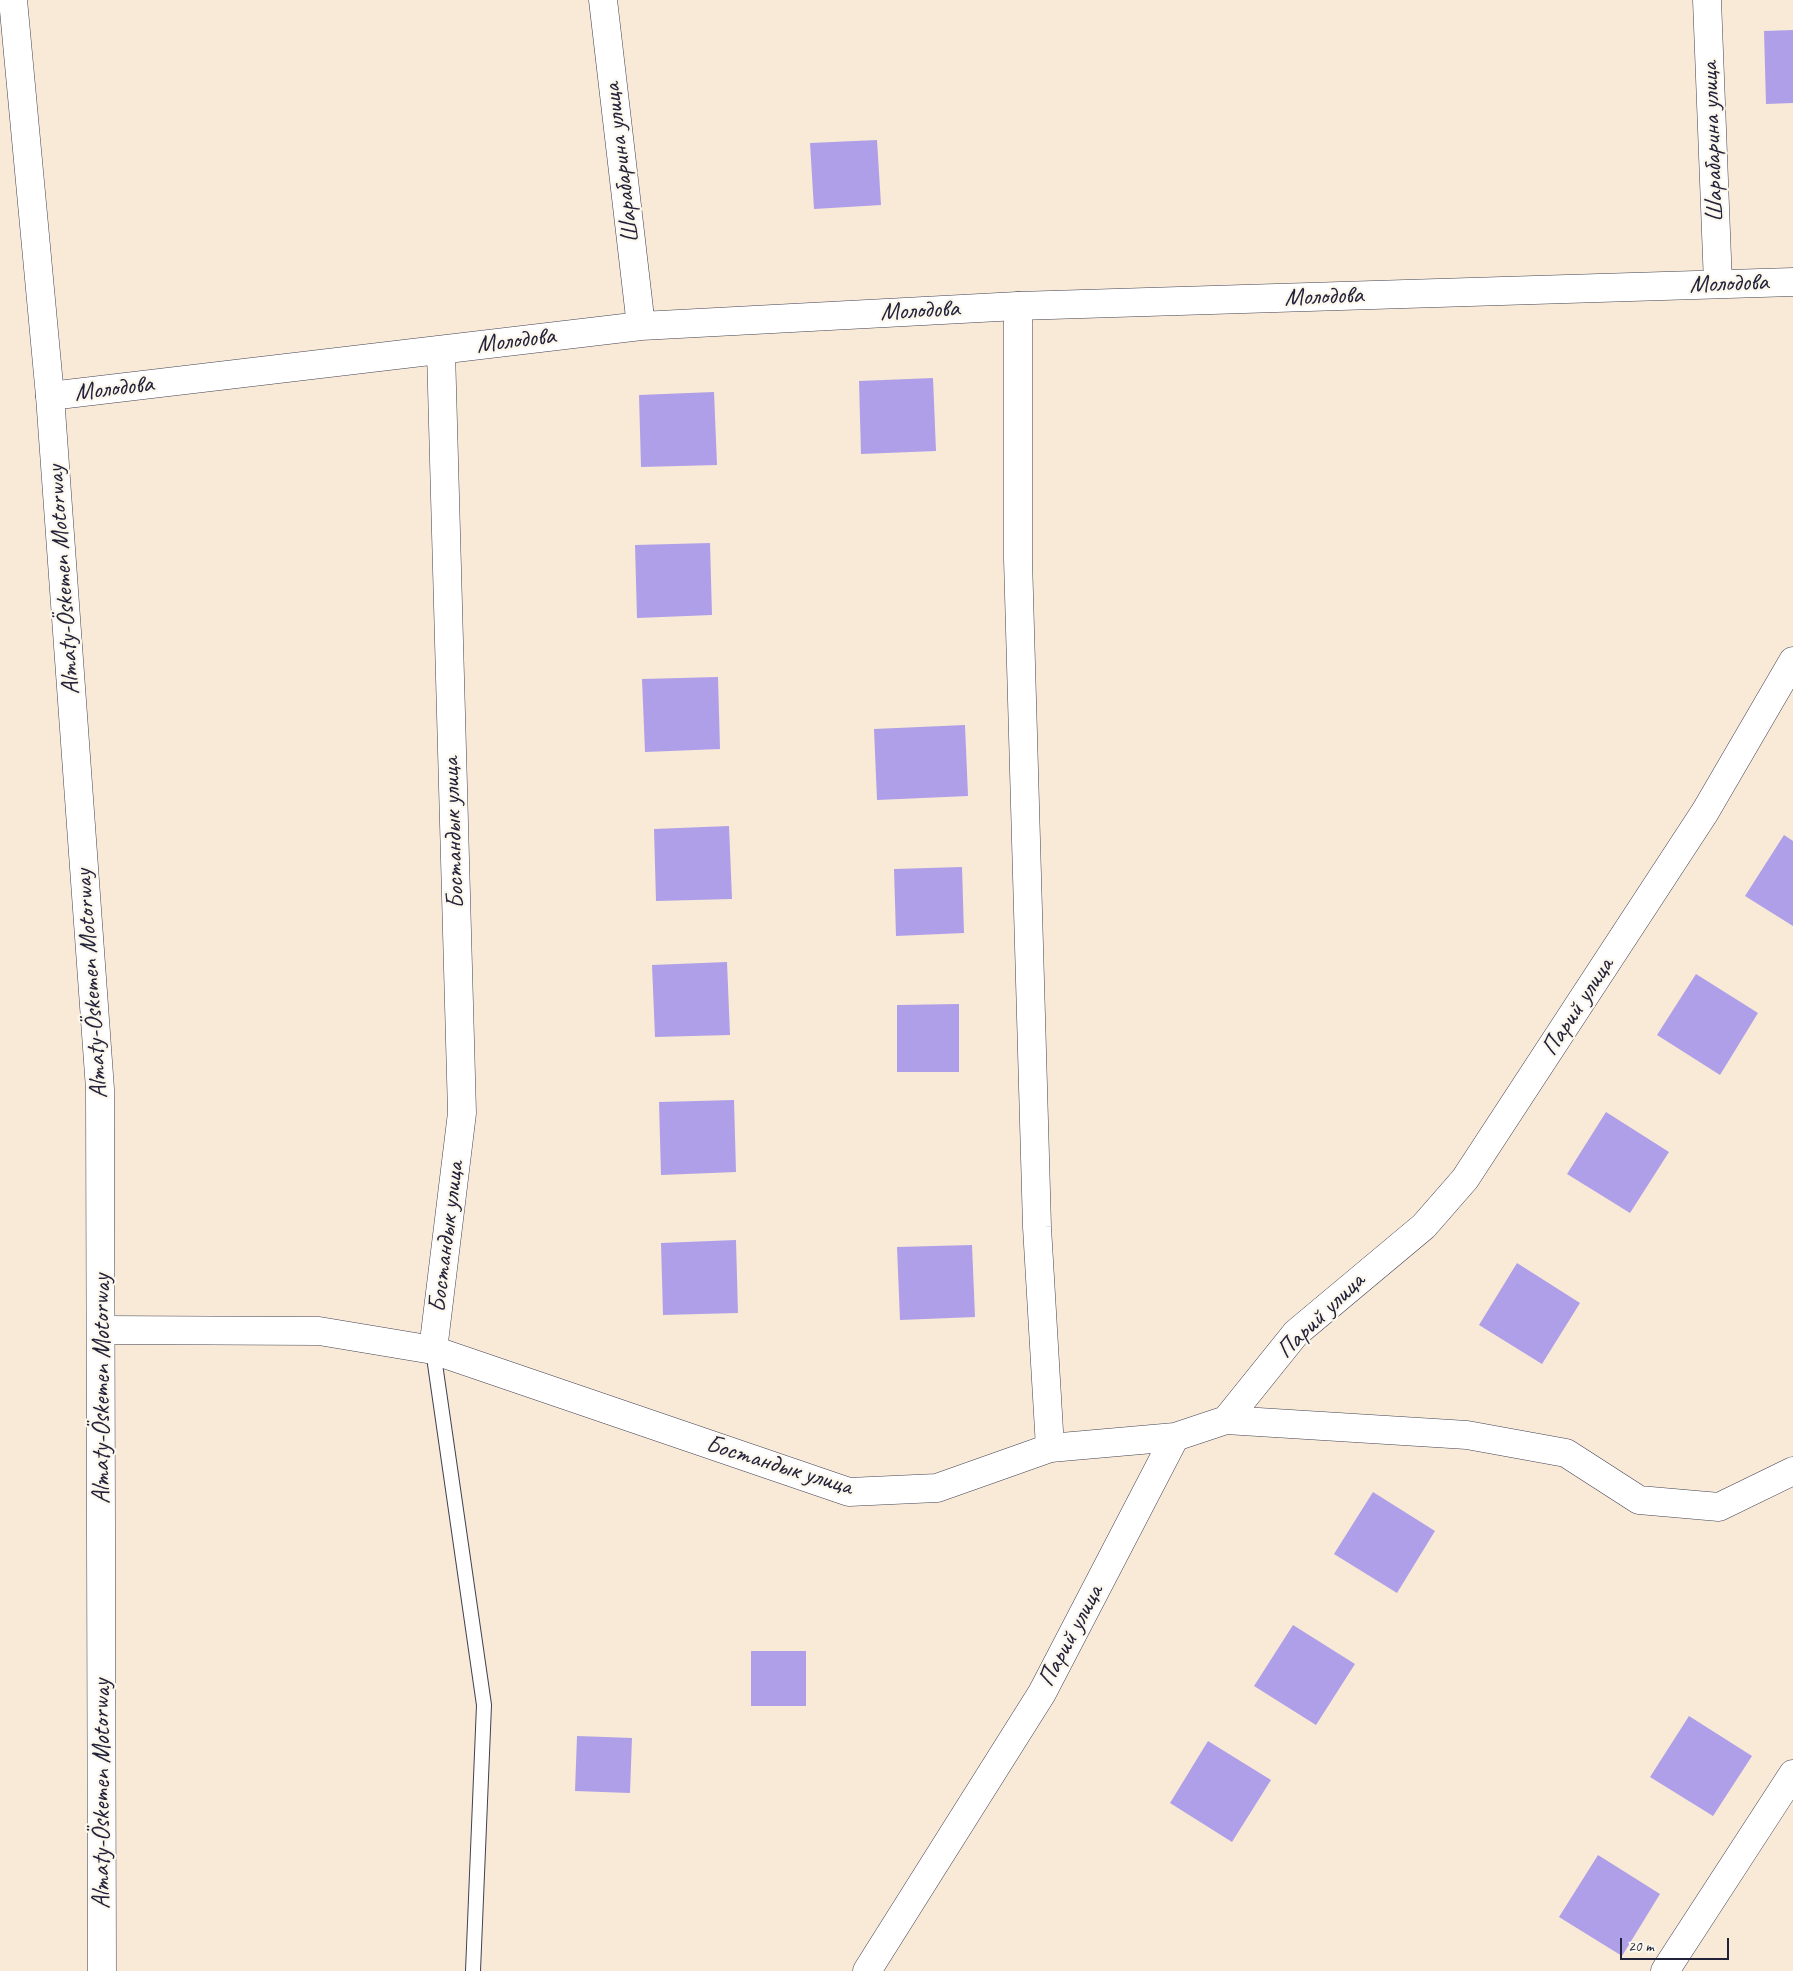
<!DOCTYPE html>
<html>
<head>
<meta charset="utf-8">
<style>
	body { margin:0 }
	#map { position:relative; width:1793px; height:1971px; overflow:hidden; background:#f8ead7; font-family:Caveat,sans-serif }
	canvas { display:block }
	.scale { position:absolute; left:1620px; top:1938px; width:109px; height:22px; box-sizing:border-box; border:2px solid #22223b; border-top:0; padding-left:6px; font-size:15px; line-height:18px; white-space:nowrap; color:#22223b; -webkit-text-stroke:4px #fbf7ec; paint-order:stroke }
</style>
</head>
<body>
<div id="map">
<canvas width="1793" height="1971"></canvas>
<div class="scale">20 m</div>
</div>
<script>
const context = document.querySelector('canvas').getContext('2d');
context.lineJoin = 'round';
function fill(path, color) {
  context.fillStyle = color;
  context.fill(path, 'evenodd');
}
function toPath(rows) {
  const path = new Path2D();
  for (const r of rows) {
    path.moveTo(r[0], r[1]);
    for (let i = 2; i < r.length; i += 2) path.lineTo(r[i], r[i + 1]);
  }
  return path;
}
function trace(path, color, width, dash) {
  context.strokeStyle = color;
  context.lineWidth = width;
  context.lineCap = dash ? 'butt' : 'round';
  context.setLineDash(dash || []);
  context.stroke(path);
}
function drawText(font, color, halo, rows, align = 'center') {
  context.font = font + ' Caveat,sans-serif';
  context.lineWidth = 4.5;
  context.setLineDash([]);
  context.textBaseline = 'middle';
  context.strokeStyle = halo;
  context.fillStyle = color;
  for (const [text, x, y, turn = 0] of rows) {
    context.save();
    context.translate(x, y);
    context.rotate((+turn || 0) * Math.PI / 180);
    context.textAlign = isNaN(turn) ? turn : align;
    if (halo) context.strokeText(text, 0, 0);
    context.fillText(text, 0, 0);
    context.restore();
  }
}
fill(toPath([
	[1793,30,1793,103,1766,104,1764,31],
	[877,140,881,205,814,209,810,143],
	[933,378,936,451,861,454,859,381],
	[714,392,717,465,641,467,639,395],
	[710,543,712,615,637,618,635,545],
	[718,677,720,749,645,752,642,679],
	[965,725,968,796,877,800,874,729],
	[729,826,732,899,656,901,654,829],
	[1784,835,1793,841,1793,926,1745,896],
	[962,867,964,933,896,936,894,869],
	[727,962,730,1035,655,1037,652,965],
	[1696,974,1758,1013,1720,1075,1657,1035],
	[959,1004,959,1072,897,1072,897,1005],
	[734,1100,736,1172,661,1175,659,1102],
	[1606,1112,1669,1152,1630,1213,1567,1174],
	[736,1240,738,1313,663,1315,661,1243],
	[972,1245,975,1317,900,1320,897,1247],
	[1517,1263,1580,1303,1542,1364,1479,1325],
	[1373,1492,1435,1531,1397,1593,1334,1554],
	[1293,1625,1355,1664,1316,1725,1254,1686],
	[751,1651,806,1651,806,1706,751,1706],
	[1689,1716,1752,1756,1713,1816,1650,1777],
	[577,1736,632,1738,630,1793,575,1791],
	[1208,1741,1271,1780,1232,1842,1170,1803],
	[1598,1855,1660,1894,1622,1956,1559,1917]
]), '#af9fe8');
const service = toPath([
	[433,1350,484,1705,473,1971]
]);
const minor = toPath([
	[603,0,641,326],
	[1707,0,1718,284],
	[441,351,462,1113,433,1350,849,1492,937,1488,1050,1448,1175,1437],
	[50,396,641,326,1018,306,1793,282],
	[102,1330,319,1331,433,1350],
	[1226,1420,1467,1435,1566,1453,1639,1500,1719,1507,1793,1471],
	[867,1971,1042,1693,1175,1437,1226,1420,1296,1333,1424,1226,1465,1179,1705,812,1793,661],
	[1665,1971,1793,1774]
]);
const tertiary = toPath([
	[1018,306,1018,559,1037,1227,1050,1448]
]);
const trunk = toPath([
	[13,0,50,396,100,1089,102,1971]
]);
trace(service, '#424052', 16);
trace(minor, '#424052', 29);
trace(tertiary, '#424052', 29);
trace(trunk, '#424052', 29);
trace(service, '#fff', 14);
trace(minor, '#fff', 28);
trace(tertiary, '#fff', 28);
trace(trunk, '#fff', 28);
drawText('25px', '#22223b', '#fbf7ec', [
	["Шарабарина улица",1713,142,-92],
	["Шарабарина улица",622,163,-97],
	["Молодова",1729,284,-2],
	["Молодова",1324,297,-2],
	["Молодова",920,311,-3],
	["Молодова",516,341,-7],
	["Молодова",114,389,-7],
	["Almaty-Öskemen Motorway",64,580,-94],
	["Бостандык улица",454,833,-92],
	["Almaty-Öskemen Motorway",92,984,-94],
	["Парий улица",1578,1007,-57],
	["Бостандык улица",447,1237,-83],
	["Парий улица",1321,1316,-44],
	["Almaty-Öskemen Motorway",102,1389,-90],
	["Бостандык улица",779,1466,17],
	["Парий улица",1071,1636,-62],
	["Almaty-Öskemen Motorway",102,1794,-90]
]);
</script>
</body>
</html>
